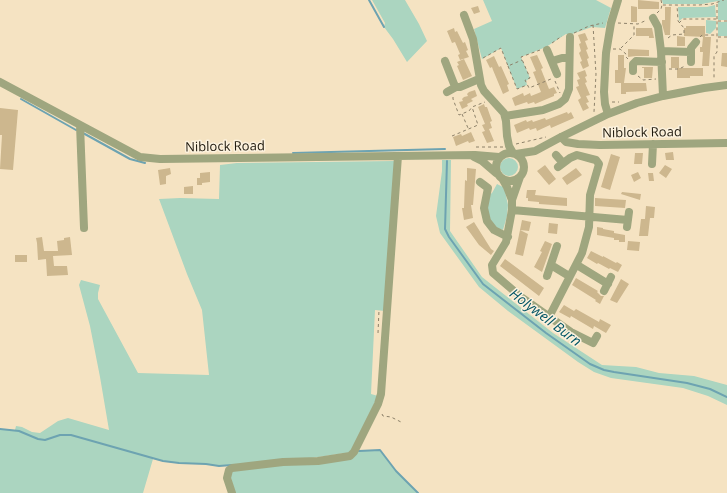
<!DOCTYPE html>
<html>
<head>
<meta charset="utf-8">
<style>
	body { margin:0 }
	canvas { display:block; background:#f5e3c2 }
</style>
</head>
<body>
<canvas width="727" height="493"></canvas>
<script>
const context = document.querySelector('canvas').getContext('2d');
context.lineJoin = 'round';
function fill(path, color) {
  context.fillStyle = color;
  context.fill(path, 'evenodd');
}
function toPath(rows) {
  const path = new Path2D();
  for (const r of rows) {
    if (r.length === 3) {
      path.moveTo(r[0] + r[2], r[1]);
      path.arc(r[0], r[1], r[2], 0, 2 * Math.PI);
      continue;
    }
    path.moveTo(r[0], r[1]);
    for (let i = 2; i < r.length; i += 2) path.lineTo(r[i], r[i + 1]);
  }
  return path;
}
function trace(path, color, width, dash) {
  context.strokeStyle = color;
  context.lineWidth = width;
  context.lineCap = dash ? 'butt' : 'round';
  context.setLineDash(dash || []);
  context.stroke(path);
}
function drawText(font, color, halo, rows, align = 'center') {
  context.font = font + ' "Open Sans",sans-serif';
  context.lineWidth = 3;
  context.setLineDash([]);
  context.textBaseline = 'middle';
  context.strokeStyle = halo;
  context.fillStyle = color;
  for (const [text, x, y, turn = 0] of rows) {
    context.save();
    context.translate(x, y);
    context.rotate((+turn || 0) * Math.PI / 180);
    context.textAlign = isNaN(turn) ? turn : align;
    if (halo) context.strokeText(text, 0, 0);
    context.fillText(text, 0, 0);
    context.restore();
  }
}
fill(toPath([
	[372,0,405,0,419,24,427,41,407,62,393,39,384,27,385,23],
	[483,0,596,0,611,8,605,28,592,27,572,34,566,34,546,47,521,57,530,78,526,81,527,85,517,89,501,48,482,59,474,29,492,21],
	[662,0,727,0,727,20,718,20,718,1,702,4,663,4],
	[715,5,716,17,683,18,679,21,678,7,707,7],
	[706,20,716,21,716,28,710,34,706,33],
	[718,22,727,22,727,36,718,36],
	[509,167,9],
	[442,160,451,160,450,231,482,277,553,333,602,365,636,367,659,373,694,376,727,385,727,405,708,396,683,388,611,378,594,372,578,362,508,311,479,287,440,233,436,216,442,171],
	[395,161,385,311,375,310,371,394,378,396,351,452,317,459,295,459,219,466,206,464,179,463,153,459,143,493,0,493,0,429,15,430,16,426,22,427,32,432,40,433,58,421,68,418,109,430,100,377,90,326,79,285,81,280,100,285,98,293,98,299,138,373,209,375,202,310,187,274,159,199,180,198,219,199,220,165,237,163],
	[497,184,503,187,505,191,508,205,507,216,503,230,497,228,490,220,487,208,489,195,492,193],
	[380,450,390,464,417,493,234,493,230,473,231,470,359,451]
]), '#abd5c0');
trace(toPath([
	[369,0,384,27],
	[21,99,76,130],
	[83,133,130,159,145,163],
	[293,153,445,149],
	[447,161,445,229,449,237,483,284,546,333,590,364,604,370,614,372,687,383,710,389,727,397],
	[0,429,19,431,38,439,45,440,60,435,71,435,163,461,179,463,206,464,219,466,232,465],
	[359,451,380,450,396,471,418,493]
]), '#6da3b1', 2);
fill(toPath([
	[638,0,659,2,659,9,638,9],
	[478,6,480,12,474,14,471,8],
	[631,6,637,7,637,22,631,22],
	[665,7,671,7,670,35,665,35,662,24,662,20,665,20],
	[686,26,705,26,705,37,684,36,684,28,686,28],
	[454,28,455,32,457,31,463,43,465,42,468,50,466,51,469,57,460,60,458,55,460,54,455,42,452,43,447,31],
	[636,28,652,28,654,38,649,38,649,36,636,36],
	[585,33,588,40,585,41,588,49,586,50,589,58,587,59,589,66,583,69,580,62,582,61,579,53,581,51,579,44,581,43,578,35],
	[677,36,685,37,685,46,677,46],
	[703,37,711,37,709,66,702,66,703,52,700,52,700,47,702,47],
	[628,49,649,50,649,56,636,56,628,57],
	[722,53,727,53,727,67,721,66],
	[537,55,543,68,541,69,549,89,554,87,557,93,554,94,554,96,535,104,534,102,528,104,527,102,515,106,512,98,523,93,524,96,530,93,531,96,541,92,533,72,536,71,530,57],
	[618,55,624,55,624,68,626,68,624,83,646,83,647,91,626,92,626,94,621,94,621,83,615,83,615,70,618,70],
	[494,56,499,67,501,66,509,84,507,85,509,91,503,94,493,70,492,67,490,68,486,60],
	[671,57,679,57,679,68,703,68,703,76,690,76,690,78,677,78,677,68,671,68],
	[464,59,472,76,463,80,457,66,459,65,457,62],
	[642,67,653,67,652,78,644,78,644,68,642,68],
	[585,70,587,76,585,77,587,82,585,83,590,95,586,96,589,102,586,103,589,108,583,111,578,100,581,98,576,87,579,86,577,80,580,79,577,73],
	[475,90,477,96,471,99,473,101,467,104,468,106,462,109,459,102,463,101,462,99,464,97,468,96,467,94,469,92],
	[484,104,485,107,487,107,492,121,490,122,492,128,489,129,494,141,487,143,482,132,485,131,482,125,485,124,478,107],
	[0,108,18,110,13,170,0,169,2,135,0,135],
	[567,112,568,114,571,112,574,118,551,128,550,125,537,131,536,128,530,130,529,128,517,133,514,125,526,120,527,122,532,120,533,122,545,118,546,120],
	[471,132,475,141,469,143,468,141,456,146,453,137,461,134,462,136],
	[673,152,674,160,666,160,665,153],
	[635,153,643,153,642,164,634,164],
	[611,154,620,157,610,190,601,187],
	[545,165,556,179,549,185,537,171],
	[665,165,672,169,666,178,659,173],
	[170,168,171,174,166,176,166,184,160,185,158,170],
	[467,168,476,169,473,205,471,205,473,218,464,220,462,208,464,208,465,180,467,181],
	[576,168,582,175,567,185,562,178],
	[210,172,210,182,202,183,202,185,197,185,197,178,200,178,200,173],
	[638,172,641,178,634,182,631,175],
	[648,173,653,173,654,181,649,181],
	[193,186,193,194,184,194,184,187],
	[527,190,536,190,535,195,567,198,567,206,539,204,539,202,528,201,528,198,526,198],
	[622,192,641,194,640,200,621,194],
	[595,198,626,200,625,208,595,206],
	[646,206,655,207,654,218,650,218,648,236,639,236,641,219,645,219],
	[522,220,531,222,529,231,520,230],
	[474,222,491,249,494,251,491,255,479,245,466,227],
	[549,223,558,224,557,234,548,233],
	[597,227,603,228,603,229,614,231,614,233,625,235,625,242,619,242,619,240,614,240,614,238,597,235],
	[520,230,528,234,523,256,515,254],
	[42,237,44,251,58,251,57,241,64,240,64,238,70,237,72,255,53,256,54,266,67,266,68,275,47,276,46,259,38,260,37,243,36,238],
	[545,241,552,244,542,272,534,267,542,252,540,251],
	[628,241,640,242,639,251,627,250],
	[591,251,603,257,603,256,616,263,617,262,622,265,618,272,610,268,609,269,598,263,597,264,587,258],
	[15,255,27,255,27,262,15,262],
	[505,259,544,288,539,296,500,266],
	[576,278,598,291,597,292,601,296,604,296,600,304,595,301,596,300,572,285],
	[621,279,629,284,617,303,610,300],
	[564,305,574,311,576,309,599,322,600,319,611,325,606,333,594,326,593,329,571,316,570,318,559,312]
]), '#cdb78e');
trace(toPath([
	[661,0,662,5,699,5,712,4,724,0],
	[657,13,661,9,662,5],
	[717,19,717,4],
	[718,21,727,21],
	[618,23,638,24,647,20],
	[679,23,683,19,717,19,717,52,714,56,714,79],
	[593,25,596,74,594,112],
	[574,33,589,26,603,23],
	[700,37,702,35,716,35],
	[718,37,727,37],
	[668,38,672,35,684,34,684,28,678,21,677,5],
	[552,43,562,36],
	[621,48,634,35,634,24],
	[613,49,620,49,626,54,626,57,628,59],
	[540,50,521,57,530,78,525,80,529,88,551,79],
	[483,58,501,48,508,66,522,60],
	[508,66,517,89,527,85],
	[669,69,679,69,685,66],
	[638,76,643,80,656,79],
	[555,81,560,93],
	[453,97,453,99,459,115,469,111,472,107,485,102],
	[612,102,619,102],
	[462,114,468,128],
	[452,136,478,125,472,107],
	[516,144,546,137],
	[476,147,503,147],
	[378,333,379,310],
	[382,414,383,416,391,417,403,423]
]), '#8c8069', 1, [3, 3]);
trace(toPath([
	[464,15,473,39,481,85,484,91,504,113,506,121,507,136,509,146,513,153],
	[653,18,658,27,661,51,663,96],
	[547,50,557,74],
	[661,51,691,52],
	[445,61,454,84,456,87,460,87,479,79],
	[552,61,562,58,569,58],
	[691,62,691,48,696,42],
	[633,71,633,64,636,61,662,62],
	[0,82,140,157,160,159,475,155,499,157],
	[447,92,456,87],
	[608,114,605,104,604,92,606,53,611,23,618,0],
	[505,116,543,110,559,104,565,99,569,89,570,37],
	[80,125,84,228],
	[561,137,566,142,578,144,600,145,727,143],
	[510,167,14],
	[516,154,535,151,561,137,608,114,637,103,663,96,704,88,727,85],
	[556,155,563,163],
	[474,157,482,161,496,173],
	[652,164,653,144],
	[503,180,507,187,512,200,512,210,506,242,492,265,493,273,521,297,571,332,593,343,597,336],
	[480,182,488,188,484,208,487,221,494,230,508,237],
	[512,200,520,177],
	[512,210,628,220],
	[627,227,629,212],
	[551,265,569,276],
	[577,265,608,284],
	[547,276,557,246],
	[604,291,611,277],
	[549,317,582,253,589,227,590,195,599,164,596,160,592,159,577,155,570,158,558,167],
	[232,493,227,478,229,470,232,468,283,462,318,461,350,456,354,452,378,404,381,394,398,156]
]), '#9fa67f', 8);
drawText('13px', '#1e180c', '#fcf2de', [
	["Niblock Road",642,133,-1],
	["Niblock Road",225,147,-1]
]);
drawText('italic 14px', '#035565', '#fcf2de', [
	["Holywell Burn",545,318,37]
]);
</script>
</body>
</html>
